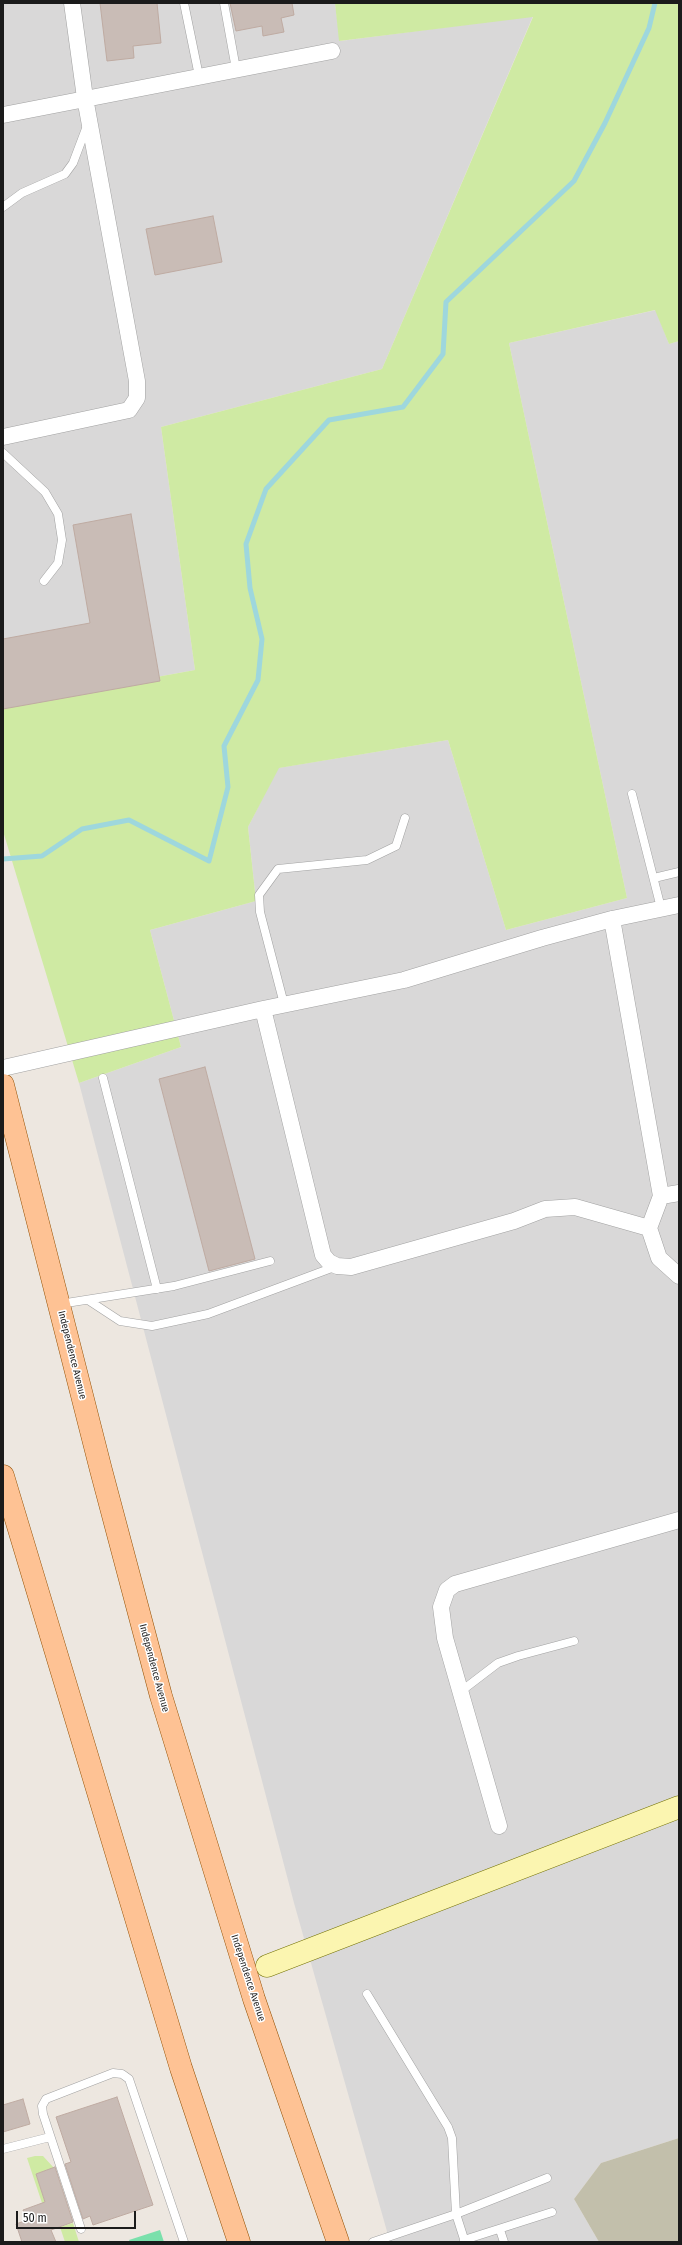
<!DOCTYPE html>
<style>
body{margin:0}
#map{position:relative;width:682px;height:2245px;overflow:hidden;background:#ede7e0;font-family:"Fira Sans Condensed",sans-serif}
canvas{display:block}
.frame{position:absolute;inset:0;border:4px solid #1b1b1b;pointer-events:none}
.scale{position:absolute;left:16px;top:2211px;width:120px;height:18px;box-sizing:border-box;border:2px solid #1b1b1b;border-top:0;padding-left:5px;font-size:12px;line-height:14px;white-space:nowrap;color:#1b1b1b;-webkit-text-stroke:3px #fff;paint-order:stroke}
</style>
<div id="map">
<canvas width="682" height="2245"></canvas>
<div class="frame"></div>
<div class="scale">50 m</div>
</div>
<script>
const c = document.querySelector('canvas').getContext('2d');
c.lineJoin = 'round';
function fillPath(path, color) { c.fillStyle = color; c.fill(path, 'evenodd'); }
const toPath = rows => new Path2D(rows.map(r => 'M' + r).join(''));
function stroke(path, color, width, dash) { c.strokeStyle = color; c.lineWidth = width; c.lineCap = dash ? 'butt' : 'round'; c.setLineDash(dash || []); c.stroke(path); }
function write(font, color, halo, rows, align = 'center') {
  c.font = font + ' "Fira Sans Condensed",sans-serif'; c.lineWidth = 3; c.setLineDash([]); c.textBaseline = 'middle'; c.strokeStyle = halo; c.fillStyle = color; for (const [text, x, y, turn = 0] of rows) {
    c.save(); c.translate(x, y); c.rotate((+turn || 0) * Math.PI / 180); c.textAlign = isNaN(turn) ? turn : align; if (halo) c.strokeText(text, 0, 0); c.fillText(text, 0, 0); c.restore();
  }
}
const residential = toPath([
 [3,3,335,3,340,41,533,16,382,369,161,427,195,670,3,705],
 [656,310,669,344,679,341,679,2138,601,2163,574,2199,599,2242,390,2242,294,1903,79,1083,181,1047,150,930,256,901,248,827,278,768,448,740,506,930,627,898,509,343]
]);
const construction = toPath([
 [679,2138,679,2242,599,2242,574,2199,601,2163]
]);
const grass = toPath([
 [335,3,679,3,679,341,669,344,655,310,509,343,627,898,506,930,448,740,279,768,248,827,256,901,150,930,181,1047,79,1083,3,831,3,705,195,670,161,427,382,369,533,17,339,41],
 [35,2156,43,2156,54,2168,36,2174,45,2202,42,2203,27,2158],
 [73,2223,79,2242,65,2242,60,2227]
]);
const pitch = toPath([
 [160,2230,164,2242,130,2242,129,2240]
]);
const stream = toPath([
 [3,859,42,856,82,829,129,820,209,861,228,787,224,746,258,680,262,639,250,588,246,544,266,489,329,420,403,407,443,354,446,302,574,181,605,123,649,28,655,3]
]);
const building = toPath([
 [100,3,157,3,161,43,133,46,134,58,107,61,100,3],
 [230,3,292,3,294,15,281,18,284,32,263,36,262,26,236,31,230,3],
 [213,216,222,262,155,275,146,229,213,216],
 [131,514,160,681,3,709,3,639,90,623,73,525,131,514],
 [205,1067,255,1259,209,1271,159,1079,205,1067],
 [117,2097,153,2205,93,2225,90,2216,83,2219,65,2164,71,2162,56,2117,117,2097],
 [23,2099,30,2124,3,2132,3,2105,23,2099],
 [55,2167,73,2222,51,2230,56,2242,22,2242,16,2224,27,2220,23,2210,45,2202,36,2174,55,2167]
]);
const lane = toPath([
 [184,3,199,76],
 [224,3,236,69],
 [3,207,22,193,65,174,73,163,87,126],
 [3,453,45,492,58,514,62,540,58,563,44,581],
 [632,794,661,908],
 [654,878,679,872],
 [284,1004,260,912,259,895,278,869,367,860,396,846,405,818],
 [103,1078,157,1289],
 [88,1300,120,1321,152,1326,208,1314,337,1266],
 [60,1304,174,1286,270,1261],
 [460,1692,498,1663,518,1656,574,1641],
 [367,1994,448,2127,452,2138,456,2214,465,2242],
 [3,2149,50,2137],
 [81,2229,43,2114,42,2106,46,2099,113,2073,122,2074,129,2079,184,2242],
 [500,2230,504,2242],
 [464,2240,552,2212],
 [373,2242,456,2214,547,2178]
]);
const street = toPath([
 [3,115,332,51],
 [3,437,129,410,137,398,137,381,85,98,72,3],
 [612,919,661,1196,649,1228,659,1258,679,1276],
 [263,1009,404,980,542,938,612,919,679,905],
 [3,1068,263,1009,323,1255,329,1262,337,1266,351,1267,514,1221,545,1209,575,1207,649,1228],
 [661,1196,679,1193],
 [499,1826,445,1638,441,1607,447,1590,455,1584,679,1520]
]);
const secondary = toPath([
 [267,1966,679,1807]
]);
const primary = toPath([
 [3,1085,101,1470,161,1696,254,1999,338,2242],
 [3,1476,181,2068,239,2242]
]);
const streetNames = [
 ["Independence Avenue",72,1355,76],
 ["Independence Avenue",154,1668,75],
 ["Independence Avenue",248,1978,72]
];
fillPath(residential, '#d9d8d8');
fillPath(construction, '#c2bfab');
fillPath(grass, '#cfeaa3');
fillPath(pitch, '#7ae0ab');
stroke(stream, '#9ed7dd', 5);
fillPath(building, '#c9bcb6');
stroke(building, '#bfaba2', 1);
stroke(lane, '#a2a2a2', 9);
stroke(street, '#a2a2a2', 17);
stroke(secondary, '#727002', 23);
stroke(primary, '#924f00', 23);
stroke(lane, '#fff', 8);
stroke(street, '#fff', 16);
stroke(secondary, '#fbf5b0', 22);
stroke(primary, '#fec294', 22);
write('10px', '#1b1b1b', '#fff', streetNames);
</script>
